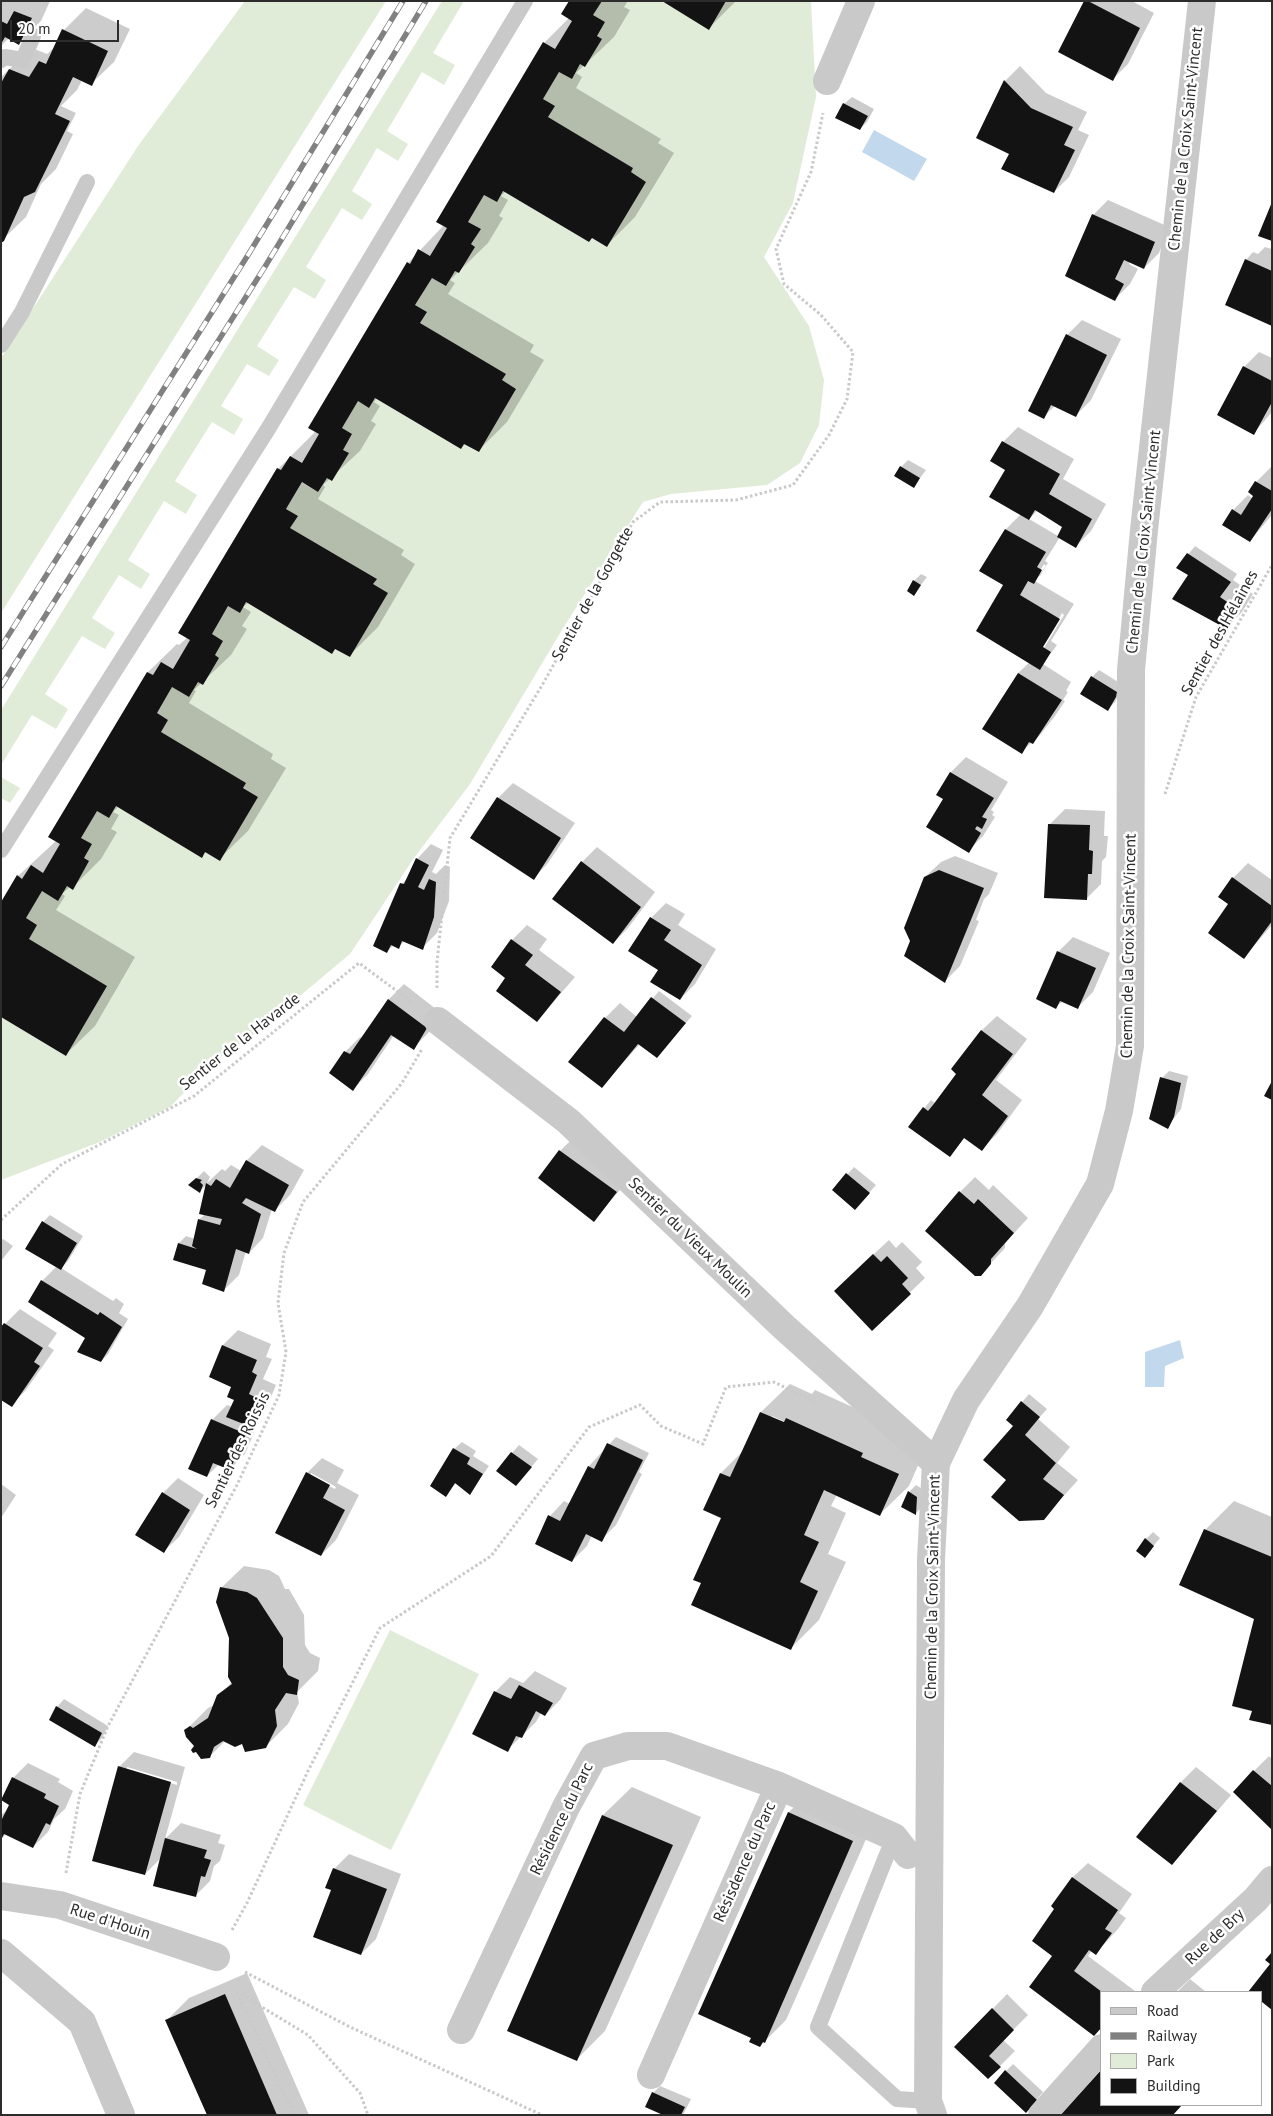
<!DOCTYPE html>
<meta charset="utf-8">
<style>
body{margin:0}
#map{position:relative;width:1273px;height:2116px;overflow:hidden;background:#fff;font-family:"PT Sans",sans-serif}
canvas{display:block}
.frame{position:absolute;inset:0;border:2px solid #2c2c2c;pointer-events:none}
.legend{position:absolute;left:1100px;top:1991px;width:162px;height:115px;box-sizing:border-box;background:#fff;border:1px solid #ababab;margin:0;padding:6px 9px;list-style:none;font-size:15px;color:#2c2c2c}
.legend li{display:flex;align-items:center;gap:10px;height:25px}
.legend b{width:25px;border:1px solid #ababab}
.scale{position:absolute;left:10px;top:20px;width:109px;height:22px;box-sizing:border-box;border:2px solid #2c2c2c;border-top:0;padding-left:6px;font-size:15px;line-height:18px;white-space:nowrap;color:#2c2c2c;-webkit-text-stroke:4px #fff;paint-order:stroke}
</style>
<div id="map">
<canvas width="1273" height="2116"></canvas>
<div class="frame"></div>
<ul class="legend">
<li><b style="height:6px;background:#c9c9c9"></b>Road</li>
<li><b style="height:6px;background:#818181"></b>Railway</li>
<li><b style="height:14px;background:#e1ecd8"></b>Park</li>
<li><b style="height:14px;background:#131313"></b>Building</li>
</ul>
<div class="scale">20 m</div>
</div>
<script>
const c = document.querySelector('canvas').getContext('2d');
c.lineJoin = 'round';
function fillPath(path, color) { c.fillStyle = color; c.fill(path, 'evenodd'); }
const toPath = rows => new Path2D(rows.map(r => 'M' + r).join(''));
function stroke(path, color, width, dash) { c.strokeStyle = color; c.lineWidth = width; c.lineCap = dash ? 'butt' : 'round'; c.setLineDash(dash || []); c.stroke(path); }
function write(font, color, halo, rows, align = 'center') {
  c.font = font + ' "PT Sans",sans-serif'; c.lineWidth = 5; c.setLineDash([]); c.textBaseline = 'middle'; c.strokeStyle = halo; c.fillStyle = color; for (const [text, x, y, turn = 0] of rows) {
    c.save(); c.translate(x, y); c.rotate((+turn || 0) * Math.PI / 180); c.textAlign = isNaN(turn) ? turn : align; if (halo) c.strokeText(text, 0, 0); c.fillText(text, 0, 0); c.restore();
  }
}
const green = toPath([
 [245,1,386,1,1,613,1,358,138,146],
 [442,1,464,1,433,53,455,65,444,85,422,72,387,131,408,144,398,161,377,148,352,191,372,204,362,220,342,208,306,267,326,280,315,299,294,287,257,346,279,360,269,376,247,364,221,406,243,419,234,435,212,422,175,481,197,495,186,514,164,501,128,560,150,574,141,589,119,575,92,618,115,633,105,649,82,636,45,694,68,709,56,729,32,715,1,765,1,710],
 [602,1,662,1,709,29,726,1,811,1,816,97,793,203,764,257,809,326,824,380,819,425,800,463,767,485,671,494,643,502,562,630,470,784,414,858,350,954,252,1036,215,1061,170,1107,100,1142,1,1180,1,1017,66,1056,107,986,29,939,37,925,26,918,42,891,58,900,67,886,73,889,89,861,84,858,92,844,81,838,97,811,109,818,116,806,202,857,205,852,220,861,258,797,161,732,168,720,157,713,172,687,189,697,198,682,203,685,219,658,215,655,223,641,212,634,228,606,240,613,246,602,332,654,335,649,350,657,388,593,373,584,376,578,290,528,298,516,286,509,302,483,318,492,327,478,348,453,343,450,352,435,342,428,358,401,369,408,375,398,461,449,464,444,478,452,516,389,502,380,506,374,420,323,427,312,415,305,432,278,446,286,455,271,460,273,475,247,471,244,481,229,468,222,484,195,497,202,503,191,589,242,592,238,607,247,646,182,631,172,633,168,548,117,555,106,543,99,559,72,572,79,580,64,585,67,602,39,597,36,605,22,593,15],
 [1,777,20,788,10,803,1,798],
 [390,1630,479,1674,391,1850,303,1805]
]);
const water = toPath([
 [874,130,927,159,914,181,862,152],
 [1180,1340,1184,1358,1165,1366,1164,1387,1145,1387,1145,1352]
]);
const shadow = toPath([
 [2,1,50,1,41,21,19,43,9,38,1,46],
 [570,1,628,1,624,7,630,10,614,37,576,73,582,77,576,88,661,139,658,143,674,153,635,217,607,245,506,191,501,196,508,200,499,216,503,218,488,243,450,280,455,283,448,294,534,345,530,352,544,360,507,422,478,451,466,443,461,448,377,398,374,402,380,406,371,421,376,424,360,451,323,485,325,487,318,499,404,550,401,555,415,564,378,627,349,656,336,648,332,652,249,602,243,607,251,612,242,626,247,629,231,655,194,690,196,691,189,703,273,754,271,759,286,768,248,831,219,859,206,852,202,856,119,806,113,812,119,815,111,829,117,832,101,859,72,888,70,887,62,894,65,896,56,910,135,957,95,1026,66,1054,1,1016,18,876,56,841,50,837,148,672,177,644,179,645,188,637,278,469,316,431,408,263,444,225,438,221,544,43,569,18],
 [664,1,736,1,709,28],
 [1085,1,1132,1,1154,13,1128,64,1113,79],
 [86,8,130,29,114,62,91,84,82,80,77,90,61,106,76,113,67,131,73,134,56,169,41,184,26,217,1,241,1,77,32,48,47,54,56,46,64,30],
 [1020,66,1046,93,1087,112,1078,130,1089,135,1069,177,1054,192,1010,153,978,137,1005,81],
 [852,97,874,109,867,122,860,129,844,104],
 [1108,200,1169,227,1159,253,1144,268,1130,262,1129,264,1138,269,1130,284,1115,299,1093,215],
 [1265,247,1272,249,1272,324,1246,260,1253,252,1258,254],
 [1082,320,1121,339,1091,400,1076,415,1056,405,1043,417,1067,335],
 [1259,352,1272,358,1272,412,1253,434,1244,367],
 [1018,427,1074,459,1063,479,1106,504,1091,531,1076,546,1060,537,1045,561,1048,563,1035,581,1074,604,1051,641,1057,645,1043,664,1071,682,1066,691,1068,692,1063,700,1065,701,1055,716,1040,735,1021,752,1018,673,1030,662,1005,585,981,570,1006,529,1021,514,1007,469,1003,442],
 [1038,510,1064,526,1058,536,1029,519],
 [1044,564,1046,566,1040,576,1037,576],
 [1062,613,1064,615,1044,648,1041,648],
 [908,460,926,470,914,486,901,467],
 [1271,467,1272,515,1250,541,1233,510,1248,495,1253,499,1256,482],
 [1195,546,1237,574,1233,580,1253,594,1242,612,1227,627,1190,575,1178,567],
 [921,574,927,577,914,594,914,581],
 [1099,670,1123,685,1115,702,1107,710,1092,677],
 [966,757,1008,782,991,810,994,812,992,815,995,817,983,836,968,851,945,799,938,795,951,772],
 [513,783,575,823,548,863,534,878,472,838,498,798],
 [1065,809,1105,811,1104,836,1108,836,1106,857,1102,861,1101,884,1086,899,1050,824],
 [431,844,443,850,432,872,436,874,445,865,450,867,449,901,437,933,422,948,405,941,398,947,394,945,387,951,402,884,408,877,417,859],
 [597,847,655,892,628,928,613,943,582,862],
 [955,856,998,873,989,894,984,899,976,920,979,921,960,966,945,981,911,941,925,877,941,862],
 [1248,863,1272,880,1272,925,1244,957,1230,904,1233,878],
 [666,903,685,914,678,925,716,949,695,984,680,999,660,970,651,918],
 [527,925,547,939,539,950,575,977,537,1021,507,978,512,940],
 [1073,937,1110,953,1093,992,1078,1007,1063,1001,1056,1007,1058,952],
 [404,984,441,1013,428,1033,413,1048,394,1035,368,1074,353,1089,331,1073,345,1052,360,1037,363,1038,389,999],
 [659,991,692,1016,657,1056,640,1044,601,1087,605,1018,620,1003,637,1017],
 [997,1016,1027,1039,996,1080,1022,1100,997,1134,982,1149,965,1137,950,1156,909,1127,931,1100,935,1103,957,1074,952,1069,982,1030],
 [1169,1071,1188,1076,1181,1109,1167,1127,1162,1078],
 [575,1136,631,1177,594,1220,560,1151],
 [262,1145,304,1170,290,1195,275,1210,272,1209,263,1238,249,1253,246,1251,239,1275,224,1290,208,1269,175,1259,179,1243,186,1236,195,1239,200,1219,205,1214,207,1184,200,1191,190,1185,204,1171,210,1177,207,1183,222,1169,225,1171,231,1165,241,1171,247,1160],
 [854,1167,876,1185,862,1201,834,1190],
 [975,1177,989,1190,993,1185,1028,1218,1005,1243,1005,1248,980,1275,960,1192],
 [50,1215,83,1236,68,1261,61,1268,113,1301,116,1298,124,1304,119,1313,128,1319,108,1354,101,1361,87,1337,42,1281,57,1266,43,1222],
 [3,1239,13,1246,1,1261,1,1240],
 [889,1240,896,1248,902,1242,922,1262,916,1268,925,1278,872,1329,850,1276],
 [20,1309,57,1333,48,1346,54,1350,26,1390,11,1405,5,1324],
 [238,1330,271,1344,266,1357,272,1359,263,1379,276,1385,265,1411,258,1418,260,1419,245,1454,230,1469,219,1464,207,1476,212,1420,227,1405,232,1407,235,1399,233,1386,210,1376,223,1345],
 [790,1384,812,1394,815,1390,890,1424,927,1445,909,1486,880,1514,837,1494,831,1506,846,1513,828,1554,846,1562,819,1620,791,1648,703,1582,723,1517,705,1509,721,1473,744,1450,761,1412],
 [772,1416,790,1424,772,1419],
 [1029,1394,1047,1409,1038,1419,1070,1447,1057,1463,1078,1480,1044,1518,1008,1479,1015,1425,1007,1420],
 [616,1437,649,1453,639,1472,642,1474,616,1525,601,1540,592,1535,587,1546,572,1561,550,1516,564,1501,570,1504,589,1466],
 [462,1442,476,1451,473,1456,489,1466,470,1493,457,1482,446,1495,454,1449],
 [519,1445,538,1459,516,1485,512,1453],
 [322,1458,344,1470,337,1483,359,1495,336,1540,321,1555,277,1532,307,1473],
 [311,1473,336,1487,335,1489,311,1476],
 [178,1478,204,1495,179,1537,164,1551,163,1493],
 [1,1484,16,1495,1,1518],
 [916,1485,924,1490,923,1506,916,1513,909,1492],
 [1234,1501,1272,1517,1272,1724,1253,1711,1255,1618,1205,1530],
 [1153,1532,1160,1538,1145,1556,1146,1539],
 [244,1566,269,1570,279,1576,285,1589,289,1589,304,1615,305,1645,310,1653,320,1658,318,1671,297,1692,299,1703,288,1724,265,1747,225,1741,210,1756,196,1746,186,1730,208,1708,214,1705,218,1696,232,1682,231,1638,221,1588],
 [535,1671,567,1688,560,1700,545,1715,541,1713,536,1722,507,1750,495,1692,510,1677,523,1683],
 [64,1699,108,1726,102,1738,95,1745,57,1707],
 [134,1752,185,1767,165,1839,181,1823,221,1835,218,1843,225,1845,220,1861,214,1866,210,1881,195,1896,162,1857,145,1874,119,1767],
 [127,1767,177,1782,177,1785,127,1770],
 [1269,1756,1272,1759,1272,1828,1254,1771],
 [28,1763,60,1779,58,1782,73,1791,65,1809,54,1819,48,1832,33,1847,6,1834,1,1839,1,1815,9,1809,13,1778],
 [1196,1767,1231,1795,1172,1864,1138,1836,1181,1782],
 [632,1787,701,1817,605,2031,576,2060,509,2030,603,1815],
 [811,1790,875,1819,786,2020,760,2046,753,2037,700,2014,789,1812],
 [349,1854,401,1874,376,1939,361,1954,332,1890,334,1869],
 [1088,1863,1132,1894,1119,1913,1126,1918,1118,1929,1096,1953,1092,1950,1088,1956,1135,1991,1102,1992,1102,2026,1054,1955,1056,1909,1052,1906,1073,1877],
 [247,1973,309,2115,209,2115,167,2020,189,1998],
 [1190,1979,1206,1992,1177,1992],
 [1007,1994,1028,2015,1003,2040,1015,2051,988,2078,956,2047],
 [1013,2064,1043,2092,1033,2104,1006,2071],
 [660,2086,691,2099,683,2115,666,2115,653,2093],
 [1102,2105,1182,2105,1172,2115,1063,2115]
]);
const building = toPath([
 [569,1,602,1,593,15,605,22,597,36,602,39,585,67,580,64,572,79,559,72,543,99,555,106,548,117,633,168,631,172,646,182,607,247,592,238,589,242,503,191,497,202,484,195,468,222,481,229,471,244,475,247,459,273,455,271,446,286,432,278,415,305,427,312,420,323,506,374,502,380,516,389,479,452,464,444,461,449,375,398,369,408,358,401,342,428,352,434,343,450,349,453,332,481,327,478,318,492,302,482,286,509,298,516,290,528,377,579,373,584,388,593,350,657,335,649,332,654,246,602,240,613,228,606,212,634,223,641,215,655,219,658,203,685,198,682,189,697,172,687,157,713,168,720,161,732,246,783,243,788,258,797,220,861,205,852,202,858,116,806,109,818,97,811,81,838,92,844,84,858,89,861,73,890,67,886,58,901,42,891,26,918,37,925,29,939,107,986,66,1056,1,1017,1,902,17,875,22,879,31,865,43,873,60,844,48,837,147,672,153,675,161,662,173,669,190,640,178,633,277,468,281,470,290,456,302,463,319,434,308,428,407,262,410,264,418,249,430,256,447,228,436,222,543,42,555,49,572,21,561,14],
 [662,1,726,1,709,30],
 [1084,1,1088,1,1140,28,1113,81,1058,52],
 [14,11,32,18,19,45,5,37,1,44,1,21,7,24],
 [62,29,108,51,92,86,73,77,55,114,70,121,35,192,24,197,4,241,1,243,1,83,9,69,29,77,39,61,46,64],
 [1004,80,1031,108,1073,127,1064,145,1075,150,1054,193,1001,169,1009,154,976,138],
 [843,103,868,116,860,130,835,118],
 [1272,202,1272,241,1258,236],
 [1092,214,1155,242,1144,269,1124,260,1115,279,1124,284,1115,301,1065,276],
 [1245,259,1272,271,1272,326,1225,305],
 [1066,334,1107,355,1076,417,1051,405,1044,419,1028,411],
 [1243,366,1272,381,1272,402,1254,435,1217,415],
 [1002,441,1060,474,1049,494,1092,519,1076,548,1057,537,1062,527,1035,510,1029,520,989,497,1005,470,990,461],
 [900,466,920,478,914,488,894,476],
 [1255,481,1272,491,1272,509,1250,542,1222,525,1232,509,1241,515,1253,496,1248,492],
 [1005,529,1046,552,1037,567,1042,570,1034,584,1028,581,1020,595,1060,619,1043,647,1051,652,1040,670,976,631,1003,585,979,571],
 [1187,553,1231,582,1220,597,1239,610,1227,629,1172,599,1188,575,1176,568],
 [913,580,921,585,914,596,907,591],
 [1018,673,1062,700,1033,744,1029,742,1022,754,982,729],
 [1091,676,1117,692,1116,697,1108,711,1080,694],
 [950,772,994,798,982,817,987,819,982,829,977,826,975,829,981,833,969,853,926,827,943,799,936,795],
 [497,797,561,838,534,880,470,838],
 [1048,824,1090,825,1089,850,1093,851,1092,874,1088,874,1087,900,1044,898],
 [416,858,429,865,418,887,424,890,429,879,436,882,434,917,423,950,402,941,399,949,391,945,387,953,373,946,400,883,404,884],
 [581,861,641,907,613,944,552,899],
 [939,870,984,888,945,983,904,956,910,941,904,928,924,877],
 [1232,877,1272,906,1272,921,1244,959,1208,933,1228,904,1218,897],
 [650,917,671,930,664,940,702,965,680,1000,650,982,658,970,628,951],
 [511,939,533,955,525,965,561,992,537,1022,496,991,505,978,491,967],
 [1057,951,1096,968,1078,1009,1060,1001,1056,1009,1036,999],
 [651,997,686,1023,657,1058,638,1044,602,1088,568,1062,604,1017,624,1032],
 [388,999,427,1028,414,1050,391,1035,353,1091,329,1073,344,1051,350,1054],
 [981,1030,1013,1054,982,1095,1008,1116,982,1151,964,1138,950,1157,908,1127,923,1107,928,1111,933,1105,956,1074,951,1069],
 [1160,1077,1181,1083,1174,1117,1168,1129,1149,1119],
 [1272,1081,1272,1100,1264,1096],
 [559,1150,617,1192,594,1222,538,1178],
 [246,1160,289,1185,275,1212,246,1198,242,1203,261,1214,249,1254,236,1249,224,1292,202,1284,206,1270,173,1260,178,1243,197,1249,192,1246,198,1219,220,1225,222,1219,199,1214,206,1183,211,1186,216,1179,230,1188],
 [846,1173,870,1193,855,1210,832,1190],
 [196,1178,202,1180,200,1182,203,1185,200,1193,188,1185],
 [959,1191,974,1204,978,1199,1014,1233,991,1259,991,1264,981,1276,975,1276,925,1231],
 [42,1221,77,1243,61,1270,25,1249],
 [873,1254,881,1262,887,1256,908,1278,902,1284,911,1294,872,1331,834,1291],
 [41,1280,98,1315,100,1312,122,1327,101,1362,77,1352,85,1338,28,1302],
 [4,1323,43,1348,34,1362,40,1366,12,1407,1,1400,1,1327],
 [222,1345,257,1360,252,1372,257,1375,249,1394,261,1400,251,1427,226,1417,234,1400,227,1397,231,1387,209,1377],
 [1021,1401,1040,1417,1025,1435,1056,1463,1043,1479,1064,1495,1044,1520,1019,1521,991,1497,1006,1480,983,1460,1013,1426,1006,1420],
 [760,1412,784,1422,786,1418,863,1453,861,1457,899,1474,880,1516,824,1490,804,1535,819,1542,800,1582,818,1591,791,1650,691,1605,701,1583,693,1580,721,1518,703,1510,720,1473,730,1477],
 [211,1419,246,1434,230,1470,213,1463,207,1477,188,1469],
 [607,1443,643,1460,602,1542,586,1534,572,1562,535,1544,548,1515,560,1521,588,1466,594,1469],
 [453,1448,470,1458,467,1464,483,1474,470,1495,455,1483,446,1497,430,1486],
 [511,1452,532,1467,516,1486,496,1471],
 [306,1472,330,1485,323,1498,345,1510,321,1556,275,1533],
 [908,1491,917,1497,916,1515,901,1507],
 [162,1492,190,1510,164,1553,135,1535],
 [1204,1529,1272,1557,1272,1725,1249,1720,1252,1711,1232,1706,1254,1619,1179,1585],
 [1145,1538,1154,1546,1145,1558,1136,1551],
 [220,1587,247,1592,257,1598,283,1638,283,1667,288,1675,299,1680,297,1695,286,1693,275,1710,277,1726,266,1748,245,1752,242,1744,235,1747,223,1741,214,1747,210,1758,201,1759,196,1752,193,1753,191,1750,194,1746,186,1737,184,1730,190,1726,193,1728,208,1718,217,1695,232,1684,228,1677,229,1638,216,1602],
 [519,1685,553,1703,545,1716,536,1711,522,1738,516,1736,508,1752,472,1734,494,1691,511,1699],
 [56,1706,102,1733,95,1747,49,1720],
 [118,1766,171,1782,145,1875,92,1861],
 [1253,1770,1272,1786,1272,1830,1233,1792],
 [12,1777,46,1794,44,1798,59,1806,50,1825,46,1823,33,1848,4,1834,1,1840,1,1821,9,1805,1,1800],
 [1180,1782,1217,1811,1172,1865,1136,1837],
 [788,1812,853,1841,765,2043,763,2042,760,2047,749,2042,751,2038,698,2014],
 [602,1815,673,1845,577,2061,507,2031],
 [165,1838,207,1850,204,1858,211,1860,205,1877,201,1876,196,1897,153,1886],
 [333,1868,387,1889,361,1955,313,1937,331,1890,325,1888],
 [1072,1877,1118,1910,1105,1929,1112,1933,1103,1945,1096,1955,1089,1950,1074,1971,1102,1992,1102,2027,1094,2036,1029,1987,1052,1956,1032,1941,1054,1909,1051,1906],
 [1272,1952,1272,2010,1262,2002,1262,1992,1248,1992,1270,1964,1265,1960],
 [225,1994,277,2115,207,2115,165,2020],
 [992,2008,1014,2030,989,2056,1001,2067,988,2079,954,2047],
 [1102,2069,1102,2105,1182,2105,1173,2115,1060,2115],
 [1005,2070,1037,2100,1026,2113,994,2083],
 [652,2092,685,2107,681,2115,663,2115,645,2107]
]);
const path = toPath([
 [1165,794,1196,697,1272,565],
 [437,988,437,962,450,838,544,682,633,522,660,502,736,500,793,485,829,435,847,399,853,352,821,315,784,284,776,249,811,172,823,113],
 [1,1220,62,1164,194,1096,359,963,413,1003],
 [66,1873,80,1794,108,1726,237,1485,279,1395,286,1352,278,1303,284,1253,303,1202,402,1083,422,1049],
 [232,1930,247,1903,308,1771,380,1628,491,1556,589,1427,640,1405,661,1426,703,1444,726,1387,774,1382,819,1404],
 [245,1972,350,2027,542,2115],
 [237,1992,308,2035,360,2093,368,2115],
 [237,1993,294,2115]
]);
const service = toPath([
 [1,60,5,57,23,60,33,36],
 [1,345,22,312,87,182],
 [1,850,268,429,525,1],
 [894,1837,818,2027,897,2099,928,2101]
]);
const minor = toPath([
 [827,81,861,1],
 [438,1021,568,1121,785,1328,936,1463],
 [1,1896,60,1905,216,1957],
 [1,1953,82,2022,121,2115],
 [1155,1992,1256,1899,1272,1880],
 [461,2030,566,1807,594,1756,628,1746,667,1746,779,1786],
 [651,2075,779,1786,894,1837,908,1855],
 [933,2115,928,2101,931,1559,936,1463,966,1400,1030,1306,1100,1184,1119,1111,1130,1046,1131,670,1144,530,1202,1],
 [1042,2115,1102,2048]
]);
const rail = toPath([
 [1,647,248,255,403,1],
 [1,686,266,265,426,1]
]);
const streetNames = [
 ["Chemin de la Croix Saint-Vincent",1186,139,-84],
 ["Chemin de la Croix Saint-Vincent",1144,542,-84],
 ["Sentier de la Gorgette",593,594,-61],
 ["Sentier des Hélaines",1220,633,-61],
 ["Chemin de la Croix Saint-Vincent",1129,946,-89],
 ["Sentier de la Havarde",240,1042,-38],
 ["Sentier du Vieux Moulin",690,1238,44],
 ["Sentier des Roissis",238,1450,-64],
 ["Chemin de la Croix Saint-Vincent",933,1587,-89],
 ["Résidence du Parc",562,1819,-64],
 ["Résisdence du Parc",745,1862,-66],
 ["Rue d'Houin",110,1922,18],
 ["Rue de Bry",1215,1937,-43]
];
fillPath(green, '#e1ecd8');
fillPath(water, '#c2d8ed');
fillPath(shadow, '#0003');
fillPath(building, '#131313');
stroke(path, '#c9c9c9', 3, [2.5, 2.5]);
stroke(service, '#c9c9c9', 16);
stroke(minor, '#c9c9c9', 28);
stroke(rail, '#818181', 5.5);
stroke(rail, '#fff', 4, [11]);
write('16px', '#2c2c2c', '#fff', streetNames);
</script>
